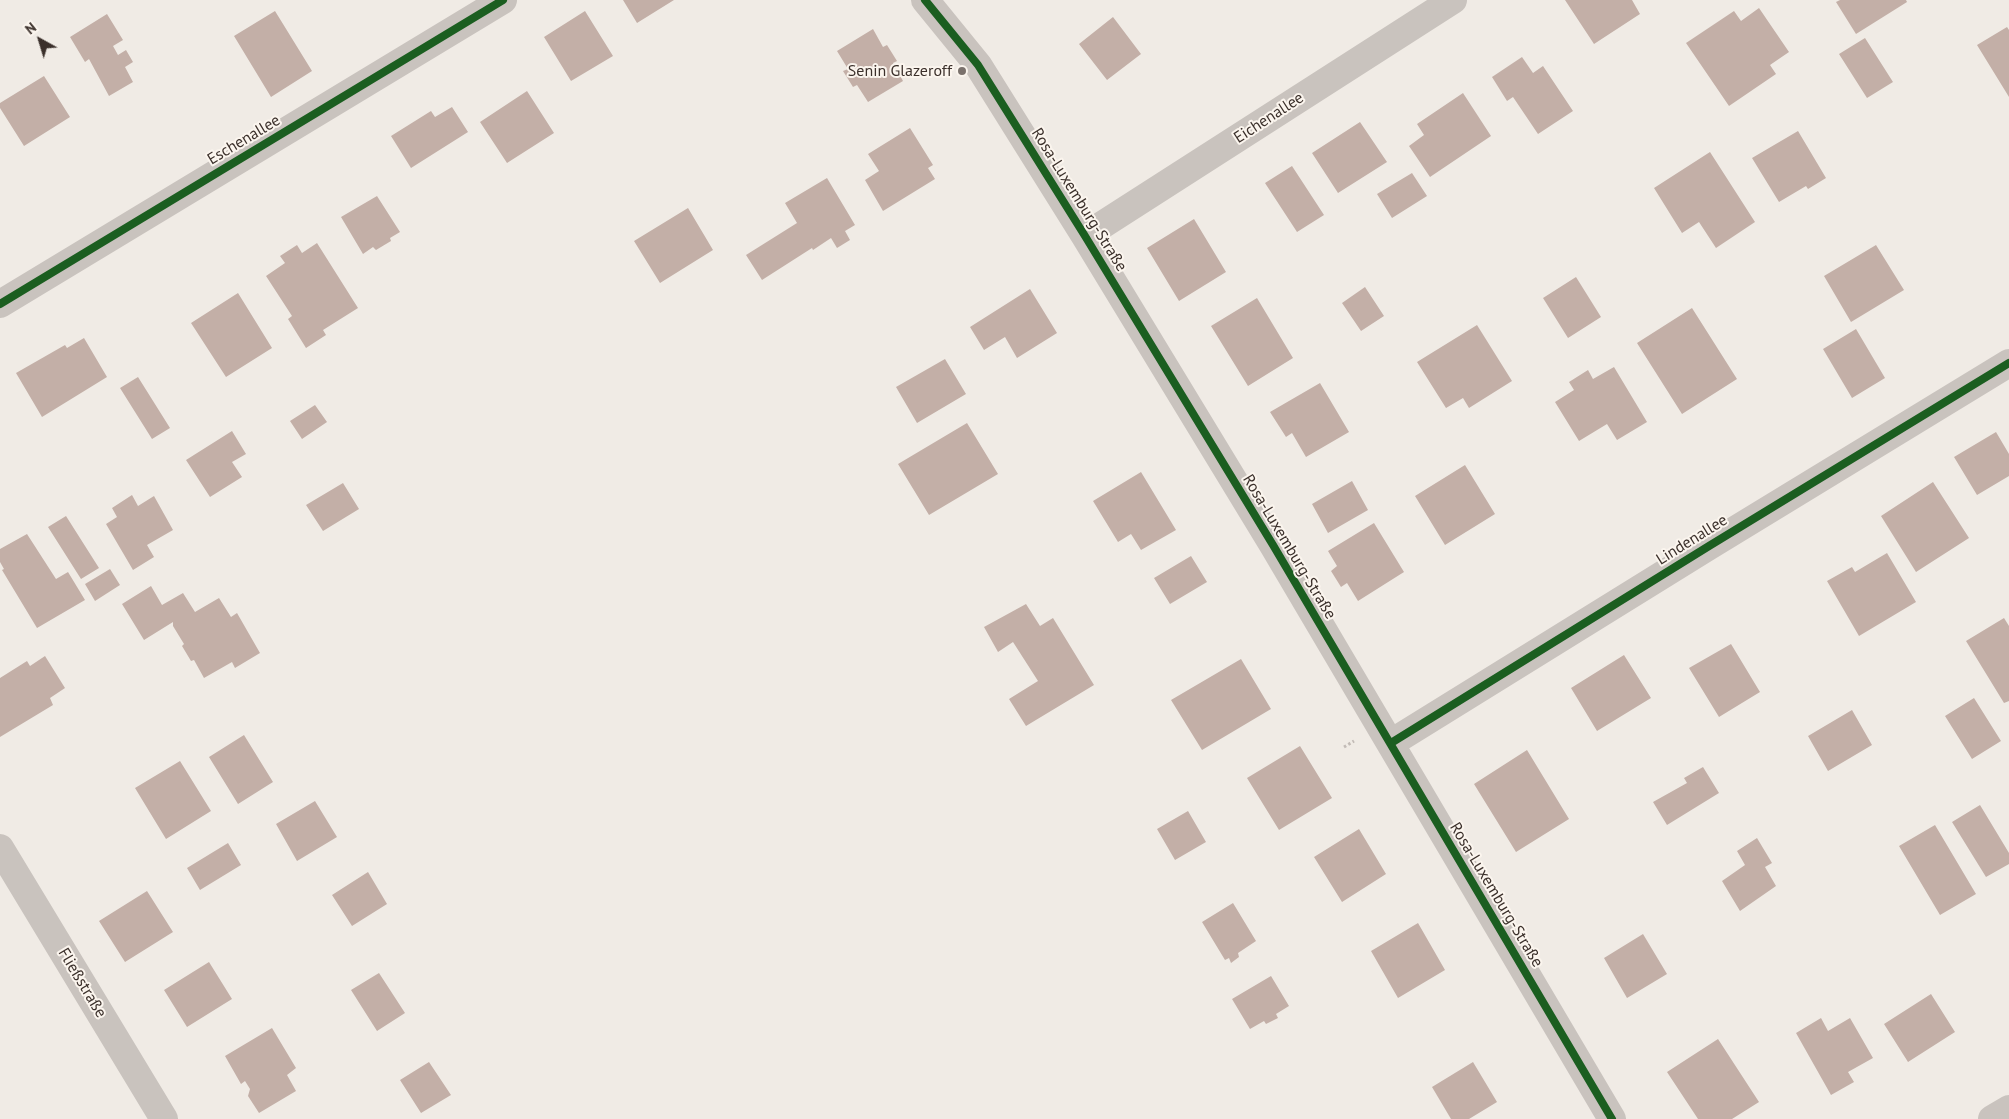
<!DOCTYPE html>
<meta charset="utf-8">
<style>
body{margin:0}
#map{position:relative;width:2009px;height:1119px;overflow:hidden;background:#f0ebe5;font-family:"PT Sans",sans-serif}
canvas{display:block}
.north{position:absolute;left:15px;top:15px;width:50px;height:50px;-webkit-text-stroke:4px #fbf5ee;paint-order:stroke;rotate:321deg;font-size:14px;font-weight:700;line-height:20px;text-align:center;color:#3b302b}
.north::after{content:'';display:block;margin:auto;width:18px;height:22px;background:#3b302b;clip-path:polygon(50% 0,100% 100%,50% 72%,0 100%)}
</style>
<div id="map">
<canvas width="2009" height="1119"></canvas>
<div class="north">N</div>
</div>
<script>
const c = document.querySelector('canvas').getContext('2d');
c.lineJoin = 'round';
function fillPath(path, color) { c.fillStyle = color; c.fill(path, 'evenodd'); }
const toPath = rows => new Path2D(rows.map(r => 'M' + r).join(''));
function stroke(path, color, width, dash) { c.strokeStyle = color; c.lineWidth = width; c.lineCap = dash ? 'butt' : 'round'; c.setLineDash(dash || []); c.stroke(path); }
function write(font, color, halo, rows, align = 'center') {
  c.font = font + ' "PT Sans",sans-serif'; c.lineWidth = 4; c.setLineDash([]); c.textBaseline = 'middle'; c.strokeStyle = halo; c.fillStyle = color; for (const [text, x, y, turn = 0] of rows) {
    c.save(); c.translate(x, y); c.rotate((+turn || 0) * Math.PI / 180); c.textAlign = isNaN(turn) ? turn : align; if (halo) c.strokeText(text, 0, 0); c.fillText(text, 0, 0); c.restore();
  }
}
const building = toPath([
 [623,0,674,0,637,23],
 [1565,0,1632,0,1640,14,1594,44],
 [1840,0,1906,0,1907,2,1856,34,1836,2],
 [1759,8,1789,52,1770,65,1776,74,1729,106,1686,43,1734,11,1741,21],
 [275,11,312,71,271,97,234,36],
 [585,11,613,56,571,81,544,37],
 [107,14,123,40,113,46,118,55,126,50,133,62,125,67,133,82,109,96,89,59,85,62,70,37],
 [1113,17,1141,54,1107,80,1079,44],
 [2007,27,2009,30,2009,97,1977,45],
 [873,29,883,47,887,45,897,61,893,63,903,81,868,102,857,85,853,87,843,71,848,69,837,51],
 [1865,38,1893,82,1867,98,1839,54],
 [1522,57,1533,73,1543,66,1573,111,1538,134,1513,97,1507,101,1492,77],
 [44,76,70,117,24,146,0,108,0,103],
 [527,91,554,133,507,163,480,122],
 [1463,93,1491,136,1430,177,1409,146,1424,135,1417,124],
 [452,107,468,132,411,168,391,136,431,111,435,117],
 [1360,122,1387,162,1338,193,1312,153],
 [910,128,933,165,928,168,935,179,883,211,865,180,879,171,868,154],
 [1798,131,1826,178,1808,189,1806,186,1779,202,1752,158],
 [1710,152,1755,222,1716,248,1699,222,1682,233,1654,188],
 [1292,166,1324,215,1297,232,1265,183],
 [1412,173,1427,196,1392,218,1377,194],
 [827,178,855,225,845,231,850,240,837,248,831,238,813,250,812,248,762,280,746,255,797,223,785,203],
 [377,196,400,232,390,238,391,241,376,250,373,247,363,254,341,217],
 [688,208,713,250,660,283,634,241],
 [1194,219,1226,272,1179,301,1147,248],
 [317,243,358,308,323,330,326,335,306,348,288,319,292,316,266,276,285,263,280,256,297,245,302,253],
 [1876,245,1904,290,1851,322,1824,276],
 [1576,277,1601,317,1568,338,1543,298],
 [1365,287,1384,316,1361,331,1342,303],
 [1030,289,1057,333,1017,358,1005,337,984,350,970,327],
 [238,293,272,348,226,377,191,323],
 [1257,298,1293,358,1248,386,1211,326],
 [1692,308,1737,379,1682,414,1637,343],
 [1477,325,1512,381,1469,408,1463,398,1446,408,1417,362],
 [1856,329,1885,378,1852,398,1823,349],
 [84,338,107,377,42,417,16,373,65,345,67,348],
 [945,359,966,394,917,423,896,387],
 [1614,367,1647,422,1617,440,1607,424,1579,441,1555,402,1574,390,1569,382,1588,370,1593,379],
 [138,377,170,428,152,439,120,388],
 [1320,383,1349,432,1306,457,1292,433,1286,437,1270,412],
 [315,405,327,422,302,439,290,421],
 [967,423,998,474,929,515,898,464],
 [232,431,246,454,232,462,242,477,210,497,186,460],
 [1996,432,2009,454,2009,476,1977,495,1954,457],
 [1465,465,1495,514,1445,545,1415,496],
 [1141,472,1176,530,1141,550,1131,534,1118,542,1093,501],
 [1352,481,1368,510,1328,533,1312,504],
 [1933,482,1969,538,1916,572,1881,516],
 [343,483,359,509,323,531,306,505],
 [132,495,138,506,154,496,173,530,147,545,154,557,133,570,106,524,117,517,112,508],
 [66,516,99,568,81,579,48,527],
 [1374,523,1404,572,1358,601,1347,583,1341,587,1331,571,1337,566,1328,551],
 [27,534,56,579,68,572,85,600,37,628,2,570,4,569,0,562,0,549],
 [1887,553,1916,602,1859,636,1827,581,1852,567,1855,572],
 [1191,556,1207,582,1170,604,1154,578],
 [110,569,120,585,95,601,85,584],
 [151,586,162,605,183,593,195,612,219,598,231,617,237,613,260,653,235,668,232,662,204,678,194,660,191,661,182,646,184,644,173,626,173,622,144,640,122,604],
 [1026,604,1040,626,1053,618,1094,685,1026,726,1009,699,1038,681,1013,642,998,652,984,627],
 [2004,618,2009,626,2009,701,2004,703,1966,641],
 [1731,644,1760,692,1719,717,1689,668],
 [1624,655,1651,698,1597,731,1571,688],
 [45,656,65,688,50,698,53,705,0,737,0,678,27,661,30,666],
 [1241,659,1271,709,1202,750,1171,700],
 [1974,698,2001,741,1972,759,1945,716],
 [1852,710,1872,745,1828,771,1808,736],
 [244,735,273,782,238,804,209,757],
 [1300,746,1332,798,1279,830,1247,778],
 [1527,750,1569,819,1516,852,1474,784],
 [180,761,211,811,166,839,135,788],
 [1703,767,1719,793,1667,825,1653,802,1687,783,1684,778],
 [315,801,337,837,297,861,276,824],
 [1980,805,2009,853,2009,864,1986,877,1952,822],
 [1188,811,1206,842,1175,860,1157,829],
 [1935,825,1976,894,1940,915,1899,846],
 [1359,829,1386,874,1342,902,1314,857],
 [1757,838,1772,863,1765,867,1776,886,1740,911,1722,881,1745,865,1737,851],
 [228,843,241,865,200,890,187,868],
 [368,872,387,904,352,926,332,895],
 [147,891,173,932,125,962,99,921],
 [1233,903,1256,941,1238,953,1239,957,1231,963,1229,958,1225,960,1202,922],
 [1418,923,1445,970,1398,998,1371,951],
 [1643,934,1667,974,1627,998,1604,958],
 [209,962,232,999,187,1027,164,990],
 [379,973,405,1013,377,1031,351,990],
 [1271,976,1289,1006,1276,1014,1278,1018,1266,1024,1264,1021,1250,1029,1232,999],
 [1931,994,1955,1032,1908,1062,1884,1024],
 [1821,1018,1828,1031,1850,1018,1873,1058,1848,1072,1854,1082,1831,1095,1796,1033],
 [272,1028,296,1068,287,1075,296,1091,259,1113,248,1096,250,1089,245,1081,241,1084,225,1056],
 [1718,1039,1759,1102,1732,1119,1698,1119,1667,1072],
 [429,1062,451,1095,421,1113,400,1080],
 [1473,1062,1497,1102,1469,1119,1451,1119,1432,1087]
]);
const path = toPath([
 [1344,747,1354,741]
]);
const street = toPath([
 [925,0,978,65,1085,236,1273,545,1612,1119],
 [1085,236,1453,0],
 [0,304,503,0],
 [1391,743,1709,546,2009,363],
 [0,848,164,1119],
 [1992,1119,2009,1109]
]);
const cycleway = toPath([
 [925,0,978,65,1085,236,1273,545,1612,1119],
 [0,304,503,0],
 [1391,743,1709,546,2009,363]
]);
const markers = [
 [962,71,5,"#7a716c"]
];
const poiNames = [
 ["Senin Glazeroff",952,71]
];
const streetNames = [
 ["Eichenallee",1269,118,-33],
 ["Eschenallee",244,140,-31],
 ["Rosa-Luxemburg-Straße",1079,200,58],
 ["Lindenallee",1692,540,-32],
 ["Rosa-Luxemburg-Straße",1289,547,59],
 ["Rosa-Luxemburg-Straße",1496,895,59],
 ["Fließstraße",82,983,59]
];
fillPath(building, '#c3afa7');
stroke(path, '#c2bbb6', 3, [2.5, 2.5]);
stroke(street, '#c9c3be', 28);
stroke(cycleway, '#1b5e20', 8);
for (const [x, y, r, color] of markers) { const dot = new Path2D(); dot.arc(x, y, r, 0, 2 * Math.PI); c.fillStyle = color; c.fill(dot); stroke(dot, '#fbf5ee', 2); }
write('16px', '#3b302b', '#fbf5ee', poiNames, 'right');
write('16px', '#3b302b', '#fbf5ee', streetNames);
</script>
